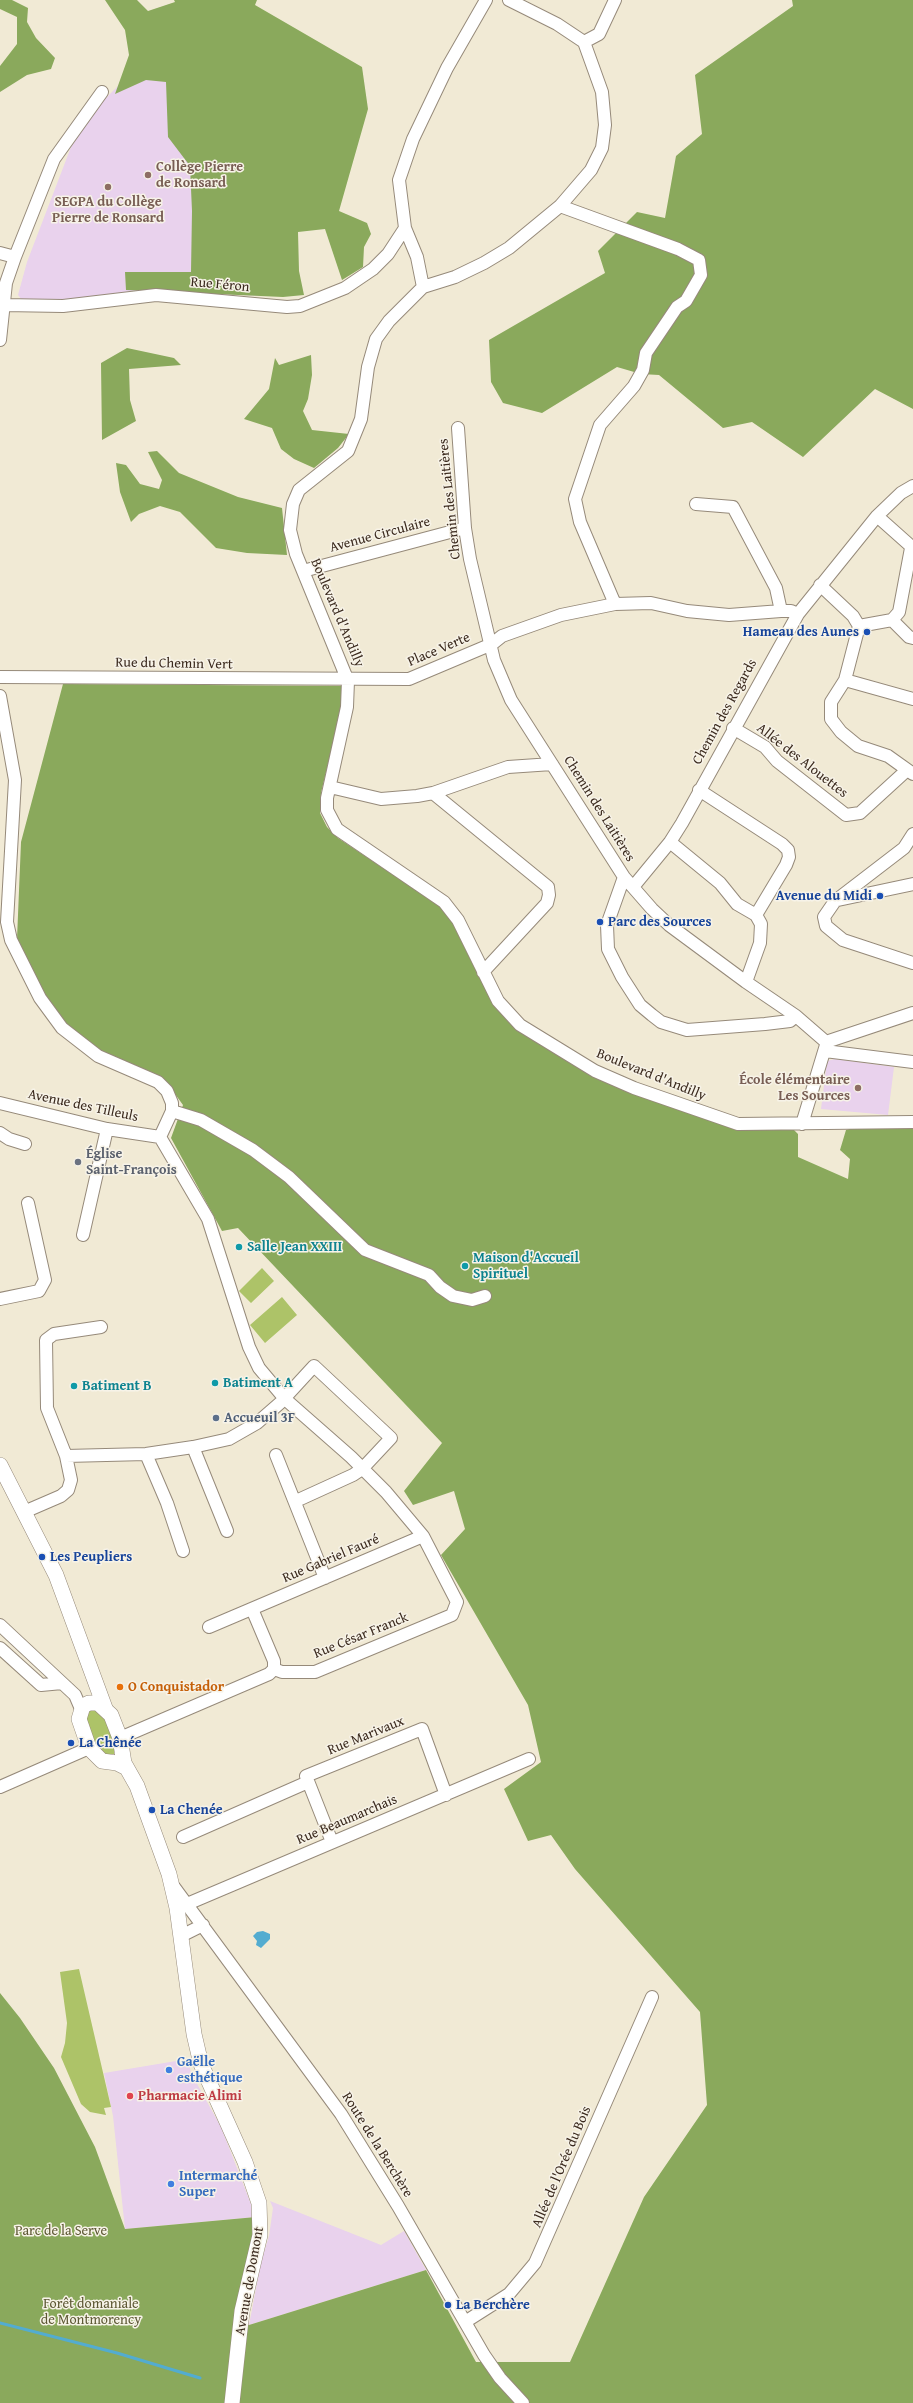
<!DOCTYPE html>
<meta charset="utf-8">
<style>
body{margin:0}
canvas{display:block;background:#f1ead5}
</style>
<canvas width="913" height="2403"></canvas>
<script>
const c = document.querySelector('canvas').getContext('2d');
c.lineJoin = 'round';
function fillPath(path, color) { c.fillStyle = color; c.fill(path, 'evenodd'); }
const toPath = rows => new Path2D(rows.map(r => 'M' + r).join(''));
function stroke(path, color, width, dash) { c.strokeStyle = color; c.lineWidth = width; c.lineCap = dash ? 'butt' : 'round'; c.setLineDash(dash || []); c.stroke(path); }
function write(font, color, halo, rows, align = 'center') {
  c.font = font + ' "Gentium Book Plus",serif'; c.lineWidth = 3; c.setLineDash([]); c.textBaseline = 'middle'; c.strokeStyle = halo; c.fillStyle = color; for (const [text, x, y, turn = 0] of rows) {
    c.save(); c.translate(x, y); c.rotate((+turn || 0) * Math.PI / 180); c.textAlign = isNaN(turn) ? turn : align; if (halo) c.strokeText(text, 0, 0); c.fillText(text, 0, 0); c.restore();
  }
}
const built = toPath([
 [162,47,261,296,161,291,64,301,22,300,18,295,27,262,71,147,96,108,122,82],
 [835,1059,894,1067,888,1115,821,1109,827,1061],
 [188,2059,191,2073,221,2127,256,2217,125,2229,113,2116,104,2073],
 [270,2201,381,2245,404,2231,426,2270,249,2325,261,2262,269,2236,273,2208]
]);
const green = toPath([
 [262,1268,274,1281,251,1303,239,1291],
 [282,1297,297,1315,265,1343,250,1325],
 [89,1709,100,1709,116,1743,114,1754,100,1754,85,1723],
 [79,1969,111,2107,104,2108,106,2115,90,2112,81,2104,61,2057,65,2043,67,2023,60,1972]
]);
const forest = toPath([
 [0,0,12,0,28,8,27,22,36,38,55,58,51,69,27,75,0,92,0,66,17,44,17,17,0,9],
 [105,0,137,0,148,11,175,2,174,0,257,0,255,5,362,67,368,109,339,211,367,223,371,234,364,247,363,267,342,280,325,229,298,232,299,271,304,295,283,297,126,290,125,272,191,272,192,211,190,166,168,137,166,82,146,80,115,94,129,55,125,30],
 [792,0,913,0,913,409,875,389,803,457,752,422,723,428,659,375,641,374,617,367,542,413,503,403,491,382,489,340,605,273,598,251,637,212,665,218,676,156,702,134,695,75,793,6],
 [127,348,174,358,181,365,129,369,130,400,136,421,102,440,101,363],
 [311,355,312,375,308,399,303,411,312,430,349,434,338,448,314,468,294,459,281,449,272,428,244,419,269,389,275,358,279,365],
 [157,451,179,473,238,497,282,508,287,555,247,553,216,548,180,512,160,506,139,514,131,522,120,492,116,463,126,465,140,484,159,489,162,480,148,452],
 [63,684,343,686,342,706,321,793,320,813,327,827,338,838,443,908,455,923,491,1001,518,1029,638,1094,736,1130,793,1129,798,1134,798,1157,848,1179,850,1159,840,1150,846,1130,860,1126,913,1125,913,2403,0,2403,0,1993,20,2018,54,2068,95,2147,125,2229,256,2217,235,2326,249,2325,426,2270,476,2362,570,2362,644,2197,707,2105,700,2012,575,1869,551,1835,528,1841,504,1789,541,1762,528,1705,441,1555,465,1529,454,1491,413,1505,404,1491,442,1443,238,1228,222,1231,171,1138,183,1105,170,1087,100,1051,54,1014,17,939,21,842]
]);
const water = toPath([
 [263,1931,270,1934,270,1939,261,1948,256,1945,257,1941,253,1936,257,1932]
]);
const stream = toPath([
 [0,2323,117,2353,200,2378]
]);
const minor = toPath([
 [509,0,557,24,584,42,602,92,605,125,602,148,591,170,560,206,509,248,484,263,455,277,423,287,389,321,376,339,368,367,361,419,348,451,299,490,293,504,290,530,296,554,348,681,347,707,327,798,327,810,337,829,444,902,458,920,498,1001,520,1025,595,1071,634,1088,738,1124,913,1122],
 [584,42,599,34,615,0],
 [560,206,678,249,699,260,701,275,686,301,677,307,646,353,643,370,634,386,600,425,575,499,580,522,615,604],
 [0,253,15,257,6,283,0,340],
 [15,257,54,159,102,92],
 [423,287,417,257,405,228,399,180,413,139,447,68,486,0],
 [4,305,63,306,156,295,287,307,300,306,345,288,373,269,388,254,405,228],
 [458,428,465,528,470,559,494,660,511,700,624,877,652,909,669,925,746,982,796,1016,826,1042],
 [696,504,733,507,776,588,781,611],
 [877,516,913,548],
 [303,571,465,528],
 [820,585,853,616,859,626,845,680,831,702,831,719,841,732,858,746,888,756,913,774],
 [892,620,909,637,913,638],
 [859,626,892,620,899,612,911,548],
 [0,677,409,679,492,644,502,636,561,615,615,604,651,603,687,611,729,615,781,611,791,611,798,614],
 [845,680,913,699],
 [0,696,15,780,7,922,11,940,40,998,62,1028,98,1056,158,1082,167,1091,172,1103,172,1111,160,1137],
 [733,728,765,747,777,761,846,815,860,813,907,770],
 [330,787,381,799,417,796,433,793,508,767,552,764],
 [699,790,782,844,788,850,789,857,786,865,756,915,761,924,760,943,746,982],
 [433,793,548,887,549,895,547,903,483,972],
 [913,834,904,848,835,901,824,917,826,926,843,940,913,963],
 [670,842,720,883,737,904,756,915],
 [624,877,607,925,608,949,622,977,640,1005,652,1015,661,1022,687,1030,765,1024,790,1021,796,1016],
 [633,887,670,842,682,823,798,614,877,516,901,493,913,486],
 [838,900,913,884],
 [826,1042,913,1013],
 [825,1051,913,1062],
 [0,1103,107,1129,160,1137],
 [172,1111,201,1120,253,1150,289,1177,365,1250,429,1275,440,1287,453,1296,472,1300,485,1296],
 [802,1124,826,1045],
 [0,1133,9,1139,25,1144],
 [160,1137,208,1219,249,1347,259,1368,285,1399,351,1457,386,1492,423,1536,457,1602,452,1615,315,1672,282,1672,274,1669],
 [83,1235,107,1129],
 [0,1299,39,1291,45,1280,28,1203],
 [193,1447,227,1531],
 [146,1454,167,1503,183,1551],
 [276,1455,325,1578],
 [66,1456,47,1408,46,1340,54,1334,101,1327],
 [24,1512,61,1496,68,1490,71,1480,66,1456,146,1454,193,1447,229,1439,257,1423,280,1403,314,1366,391,1438,362,1469,353,1475,296,1501],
 [252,1609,274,1661,274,1669],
 [0,1625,75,1695,81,1709],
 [209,1627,423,1536],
 [0,1648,41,1685,62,1683],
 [120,1738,269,1674,274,1669],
 [0,1787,89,1748],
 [183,1837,308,1782],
 [332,1842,306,1776,422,1729,446,1795],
 [174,1887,341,2114,398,2206,484,2355,500,2378,523,2403],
 [180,1907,529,1759],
 [181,1936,203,1925],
 [465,2322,509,2294,535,2263,652,1997]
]);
const major = toPath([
 [0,1465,56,1575,105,1708],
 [127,1768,117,1763,102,1761,89,1748,79,1719,83,1706,89,1703,98,1703,111,1715,120,1738,124,1763,137,1786,169,1874,177,1908,194,2034,201,2064,245,2162,259,2203,260,2235,242,2311,232,2403]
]);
const markers = [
 [148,175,4,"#8d6e63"],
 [108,187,4,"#8d6e63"],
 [867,632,4,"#1a4fb4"],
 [880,896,4,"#1a4fb4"],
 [600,922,4,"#1a4fb4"],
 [858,1088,4,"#8d6e63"],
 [78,1162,4,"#6b7280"],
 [239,1247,4,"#0f9aa8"],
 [465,1266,4,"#0f9aa8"],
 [215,1383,4,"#0f9aa8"],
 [74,1386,4,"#0f9aa8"],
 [216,1418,4,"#5c6f8a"],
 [42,1557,4,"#1a4fb4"],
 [120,1687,4,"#e8710a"],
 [71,1743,4,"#1a4fb4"],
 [152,1810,4,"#1a4fb4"],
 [169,2070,4,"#3f7fe0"],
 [130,2096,4,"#e0444e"],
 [171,2184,4,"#3f7fe0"],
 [448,2305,4,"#1a4fb4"]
];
const educationNames = [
 ["Collège Pierre",156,167],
 ["de Ronsard",156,183],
 ["SEGPA du Collège",108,202,"center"],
 ["Pierre de Ronsard",108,218,"center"],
 ["École élémentaire",850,1080,"right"],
 ["Les Sources",850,1096,"right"]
];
const streetNames = [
 ["Rue Féron",220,285,5],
 ["Chemin des Laitières",450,499,-96],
 ["Avenue Circulaire",380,535,-15],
 ["Boulevard d'Andilly",337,613,67],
 ["Place Verte",439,650,-23],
 ["Rue du Chemin Vert",174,664,1],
 ["Chemin des Regards",725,712,-61],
 ["Allée des Alouettes",802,761,38],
 ["Chemin des Laitières",599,809,58],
 ["Boulevard d'Andilly",651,1075,22],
 ["Avenue des Tilleuls",83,1106,12],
 ["Rue Gabriel Fauré",331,1559,-23],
 ["Rue César Franck",361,1636,-22],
 ["Rue Marivaux",366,1736,-22],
 ["Rue Beaumarchais",347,1820,-23],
 ["Route de la Berchère",377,2145,58],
 ["Allée de l'Orée du Bois",562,2167,-67],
 ["Avenue de Domont",250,2281,-80]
];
const transitNames = [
 ["Hameau des Aunes",859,632,"right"],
 ["Avenue du Midi",872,896,"right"],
 ["Parc des Sources",608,922],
 ["Les Peupliers",50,1557],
 ["La Chênée",79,1743],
 ["La Chenée",160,1810],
 ["La Berchère",456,2305]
];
const worshipNames = [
 ["Église",86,1154],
 ["Saint-François",86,1170]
];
const cultureNames = [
 ["Salle Jean XXIII",247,1247],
 ["Maison d'Accueil",473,1258],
 ["Spirituel",473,1274],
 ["Batiment A",223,1383],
 ["Batiment B",82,1386]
];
const serviceNames = [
 ["Accueuil 3F",224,1418]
];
const foodNames = [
 ["O Conquistador",128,1687]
];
const shopNames = [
 ["Gaëlle",177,2062],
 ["esthétique",177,2078],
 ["Intermarché",179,2176],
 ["Super",179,2192]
];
const healthNames = [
 ["Pharmacie Alimi",138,2096]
];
const parkNames = [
 ["Parc de la Serve",61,2231],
 ["Forêt domaniale",91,2304],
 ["de Montmorency",91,2320]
];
fillPath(built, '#e9d2ed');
fillPath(green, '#adc368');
fillPath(forest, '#8aa95c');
fillPath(water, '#53acd0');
stroke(stream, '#53acd0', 3);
stroke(minor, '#968a7a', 14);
stroke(major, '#968a7a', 16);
stroke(minor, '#fff', 12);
stroke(major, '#fff', 15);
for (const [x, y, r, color] of markers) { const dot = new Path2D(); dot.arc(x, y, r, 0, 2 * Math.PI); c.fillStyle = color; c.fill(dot); stroke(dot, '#f7f3e8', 1.5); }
write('bold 14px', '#785e54', '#f7f3e8', educationNames, 'left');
write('14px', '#3b2a1e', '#f7f3e8', streetNames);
write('bold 14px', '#164399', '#f7f3e8', transitNames, 'left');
write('bold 14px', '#5b616d', '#f7f3e8', worshipNames, 'left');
write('bold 14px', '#0d838f', '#f7f3e8', cultureNames, 'left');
write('bold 14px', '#4e5e75', '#f7f3e8', serviceNames, 'left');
write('bold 14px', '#c56008', '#f7f3e8', foodNames, 'left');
write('bold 14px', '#366cbe', '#f7f3e8', shopNames, 'left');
write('bold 14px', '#be3a42', '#f7f3e8', healthNames, 'left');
write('14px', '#5d5834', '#f7f3e8', parkNames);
</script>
